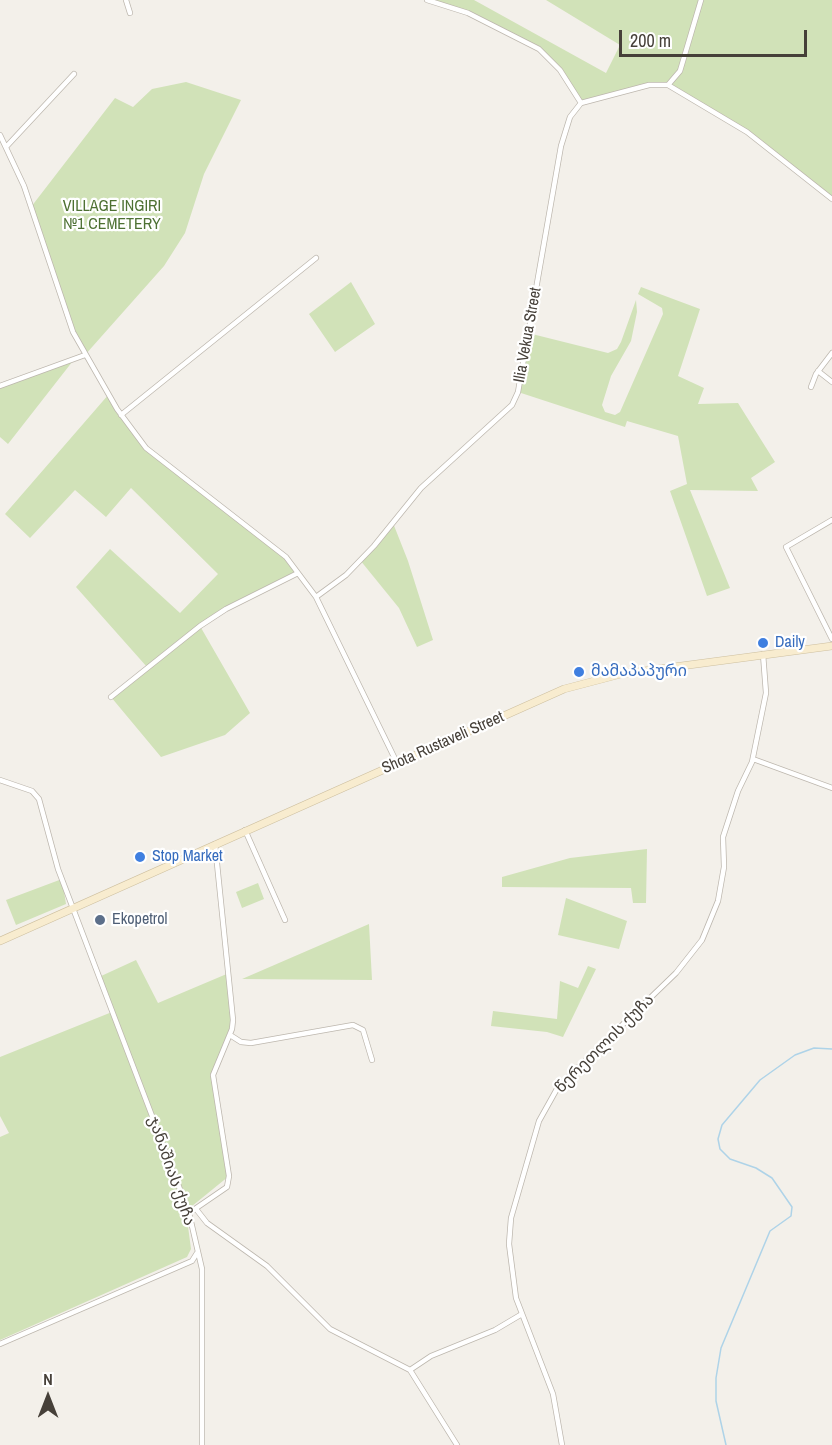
<!DOCTYPE html>
<meta charset="utf-8">
<style>
body{margin:0}
#map{position:relative;width:832px;height:1445px;overflow:hidden;background:#f3f0ea;font-family:"Archivo Narrow",sans-serif}
canvas{display:block}
.north{position:absolute;left:18px;top:1367px;width:60px;height:60px;-webkit-text-stroke:4px #fff;paint-order:stroke;rotate:0deg;font-size:16px;font-weight:700;line-height:24px;text-align:center;color:#464039}
.north::after{content:'';display:block;margin:auto;width:21px;height:27px;background:#464039;clip-path:polygon(50% 0,100% 100%,50% 72%,0 100%)}
.scale{position:absolute;left:619px;top:30px;width:188px;height:27px;box-sizing:border-box;border:3px solid #464039;border-top:0;padding-left:8px;font-size:18px;line-height:21px;white-space:nowrap;color:#464039;-webkit-text-stroke:4px #fff;paint-order:stroke}
</style>
<div id="map">
<canvas width="832" height="1445"></canvas>
<div class="north">N</div>
<div class="scale">200 m</div>
</div>
<script>
const c = document.querySelector('canvas').getContext('2d');
c.lineJoin = 'round';
function fillPath(path, color) { c.fillStyle = color; c.fill(path, 'evenodd'); }
const toPath = rows => new Path2D(rows.map(r => 'M' + r).join(''));
function stroke(path, color, width, dash) { c.strokeStyle = color; c.lineWidth = width; c.lineCap = dash ? 'butt' : 'round'; c.setLineDash(dash || []); c.stroke(path); }
function write(font, color, halo, rows, align = 'center') {
  c.font = font + ' "Archivo Narrow","Noto Sans Georgian",sans-serif'; c.lineWidth = 4.5; c.setLineDash([]); c.textBaseline = 'middle'; c.strokeStyle = halo; c.fillStyle = color; for (const [text, x, y, turn = 0] of rows) {
    c.save(); c.translate(x, y); c.rotate((+turn || 0) * Math.PI / 180); c.textAlign = isNaN(turn) ? turn : align; if (halo) c.strokeText(text, 0, 0); c.fillText(text, 0, 0); c.restore();
  }
}
const green = toPath([
 [427,0,474,0,606,73,620,45,546,0,832,0,832,199,747,132,668,85,649,85,581,103,560,70,539,49,468,13],
 [186,82,241,100,204,174,185,233,164,266,85,355,73,332,31,207,115,98,133,107,152,89],
 [351,282,375,324,335,352,309,314],
 [641,287,700,309,678,376,704,388,698,404,738,403,775,462,751,478,758,491,690,490,730,588,707,596,670,491,687,484,678,436,627,421,625,427,518,392,528,333,608,353,617,349,621,342,636,300,637,312,631,341,611,376,602,405,605,412,615,415,620,412,663,314,662,308,638,294],
 [76,357,8,444,0,437,0,386],
 [109,394,146,448,286,557,298,573,226,609,200,626,250,713,225,735,161,757,111,697,147,667,76,587,110,549,180,613,218,574,131,488,106,517,75,490,30,538,5,514],
 [393,523,408,561,433,640,417,647,399,608,360,560],
 [647,849,646,903,633,903,631,888,502,887,502,877,570,858],
 [62,879,66,904,16,925,6,900],
 [258,883,264,899,242,908,236,892],
 [566,898,627,921,619,949,558,935],
 [369,924,372,980,242,979],
 [136,960,158,1003,229,973,232,1029,214,1069,229,1176,186,1211,191,1249,187,1257,0,1340,0,1137,9,1133,0,1116,0,1057,112,1012,99,977],
 [588,966,596,969,563,1037,547,1032,491,1026,493,1011,557,1019,560,981,578,988]
]);
const stream = toPath([
 [726,1445,716,1401,716,1378,721,1348,770,1231,791,1216,792,1207,772,1178,756,1168,730,1159,720,1149,718,1139,722,1125,760,1080,795,1055,814,1048,832,1049]
]);
const street = toPath([
 [126,0,130,13],
 [427,0,468,13,539,49,560,70,581,103],
 [668,85,680,71,701,0],
 [581,103,649,85,668,85,747,132,832,199],
 [0,135,24,186,73,332,117,409,146,448,286,557,316,597,397,763],
 [6,147,74,74],
 [818,371,832,382],
 [0,386,85,355],
 [811,387,816,374,832,353],
 [121,415,316,258],
 [832,520,786,547,832,639],
 [316,597,346,575,374,546,421,488,512,405,518,392,561,146,570,117,581,103],
 [111,697,200,626,226,609,298,573],
 [753,759,832,788],
 [0,780,32,791,39,799,58,869,189,1213,202,1269,202,1445],
 [245,830,285,920],
 [230,1035,241,1042,251,1043,353,1025,363,1030,372,1060],
 [196,1209,207,1223,267,1266,330,1329,410,1370,457,1445],
 [189,1213,227,1187,229,1176,213,1075,232,1029,233,1020,215,844],
 [0,1344,192,1261,197,1253],
 [410,1370,431,1356,495,1330,522,1314],
 [562,1445,553,1394,516,1298,509,1244,511,1218,539,1121,558,1087,676,973,702,940,718,901,724,867,723,837,738,791,752,762,766,693,763,654]
]);
const secondary = toPath([
 [0,941,564,689,621,674,832,646]
]);
const markers = [
 [763,643,6,"#3f7fe0"],
 [579,672,6,"#3f7fe0"],
 [140,857,6,"#3f7fe0"],
 [100,920,6,"#5c6f8a"]
];
const parkNames = [
 ["VILLAGE INGIRI",112,207],
 ["№1 CEMETERY",112,225]
];
const streetNames = [
 ["Ilia Vekua Street",528,335,-80],
 ["Shota Rustaveli Street",443,743,-24],
 ["წერეთლის ქუჩა",605,1044,-45],
 ["ჯანაშიას ქუჩა",171,1171,71]
];
const shopNames = [
 ["Daily",775,643],
 ["მამაპაპური",591,672],
 ["Stop Market",152,857]
];
const serviceNames = [
 ["Ekopetrol",112,920]
];
fillPath(green, '#d1e2b8');
stroke(stream, '#aed3e8', 1.5);
stroke(street, '#bdb7ae', 6);
stroke(secondary, '#cdbf9f', 8);
stroke(street, '#fff', 4.5);
stroke(secondary, '#f8eccf', 7);
for (const [x, y, r, color] of markers) { const dot = new Path2D(); dot.arc(x, y, r, 0, 2 * Math.PI); c.fillStyle = color; c.fill(dot); stroke(dot, '#fff', 2); }
write('16px', '#4e7133', '#fff', parkNames);
write('16px', '#464039', '#fff', streetNames);
write('16px', '#366cbe', '#fff', shopNames, 'left');
write('16px', '#4e5e75', '#fff', serviceNames, 'left');
</script>
